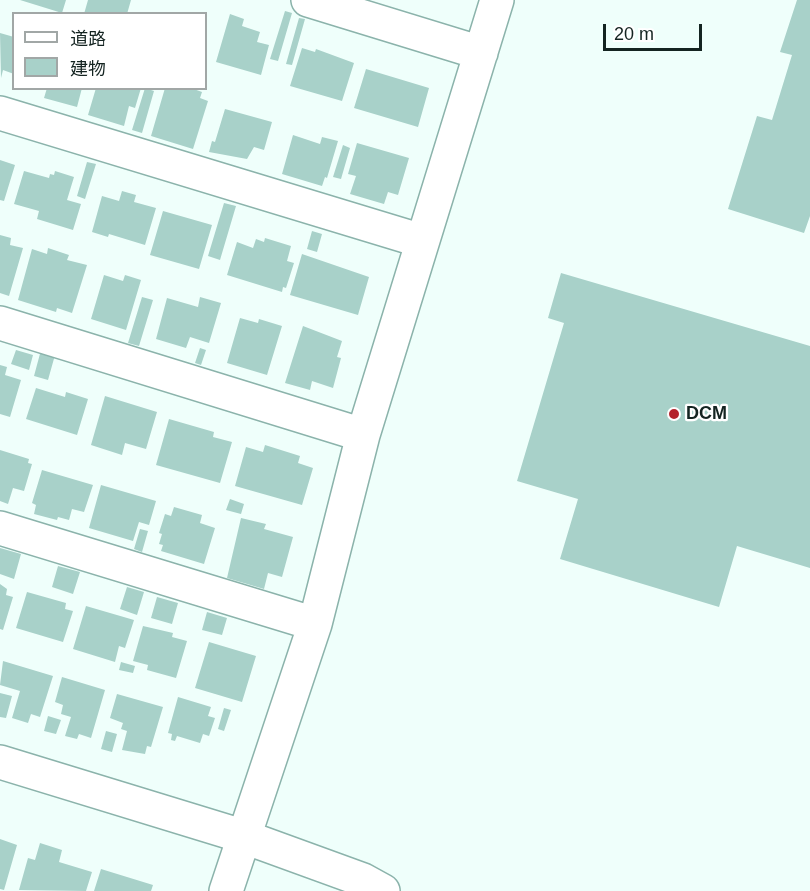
<!DOCTYPE html>
<meta charset="utf-8">
<style>
body{margin:0}
#map{position:relative;width:810px;height:891px;overflow:hidden;background:#effffb;font-family:Helvetica,"Noto Sans JP",sans-serif}
canvas{display:block}
.legend{position:absolute;left:12px;top:12px;width:195px;height:78px;box-sizing:border-box;background:#fff;border:2px solid #a1a7a6;margin:0;padding:8px 10px;list-style:none;font-size:18px;color:#142421}
.legend li{display:flex;align-items:center;gap:12px;height:30px}
.legend b{width:30px;border:2px solid #a1a7a6}
.scale{position:absolute;left:603px;top:24px;width:99px;height:27px;box-sizing:border-box;border:3px solid #142421;border-top:0;padding-left:8px;font-size:18px;line-height:21px;white-space:nowrap;color:#142421;-webkit-text-stroke:4px #fff;paint-order:stroke}
</style>
<div id="map">
<canvas width="810" height="891"></canvas>
<ul class="legend">
<li><b style="height:8px;background:#fff"></b>道路</li>
<li><b style="height:16px;background:#a8d1c9"></b>建物</li>
</ul>
<div class="scale">20 m</div>
</div>
<script>
const c = document.querySelector('canvas').getContext('2d');
c.lineJoin = 'round';
function fillPath(path, color) { c.fillStyle = color; c.fill(path, 'evenodd'); }
const toPath = rows => new Path2D(rows.map(r => 'M' + r).join(''));
function stroke(path, color, width, dash) { c.strokeStyle = color; c.lineWidth = width; c.lineCap = dash ? 'butt' : 'round'; c.setLineDash(dash || []); c.stroke(path); }
function write(font, color, halo, rows, align = 'center') {
  c.font = font + ' Helvetica,sans-serif'; c.lineWidth = 4.5; c.setLineDash([]); c.textBaseline = 'middle'; c.strokeStyle = halo; c.fillStyle = color; for (const [text, x, y, turn = 0] of rows) {
    c.save(); c.translate(x, y); c.rotate((+turn || 0) * Math.PI / 180); c.textAlign = isNaN(turn) ? turn : align; if (halo) c.strokeText(text, 0, 0); c.fillText(text, 0, 0); c.restore();
  }
}
const building = toPath([
 [20,0,66,0,62,13],
 [88,0,131,0,127,14,84,14],
 [797,0,810,0,810,216,804,233,728,209,757,116,772,120,792,55,780,52],
 [285,11,292,13,278,61,270,59],
 [230,14,244,19,242,26,260,32,257,42,269,45,261,75,216,62],
 [299,18,305,19,292,65,286,64],
 [0,33,14,37,14,74,3,70,1,78],
 [302,48,315,52,316,49,354,63,342,101,290,86],
 [366,69,429,88,418,127,354,108],
 [47,88,82,88,77,107,44,98],
 [96,88,141,88,135,108,129,106,124,126,88,115],
 [145,88,154,91,142,133,132,130],
 [165,88,191,88,202,92,200,98,208,101,193,149,151,136],
 [225,109,272,122,264,150,254,147,247,159,209,152,212,141,215,142],
 [293,135,320,144,322,137,338,141,327,178,325,177,322,186,282,174],
 [357,143,409,158,398,195,388,192,384,204,350,194,356,176,348,174],
 [343,145,350,148,341,179,333,177],
 [0,160,15,165,4,201,0,200],
 [87,162,96,164,85,199,77,196],
 [24,171,49,178,50,174,54,175,55,171,74,177,67,200,81,204,73,230,37,219,39,211,14,204],
 [122,191,136,195,134,202,156,208,145,245,109,234,108,237,92,232,102,196,119,201],
 [224,203,236,206,220,260,208,256],
 [163,211,212,225,199,269,150,255],
 [312,231,322,234,317,252,307,249],
 [0,235,11,238,10,245,23,248,9,296,0,293],
 [265,238,291,246,287,261,294,263,286,288,283,287,282,292,227,275,237,242,253,248,256,239,264,242],
 [48,248,69,255,67,260,87,265,72,313,57,308,56,312,18,300,32,249,47,254],
 [302,254,369,277,358,315,290,295],
 [561,273,810,346,810,568,737,546,719,607,560,559,578,499,517,481,564,323,548,318],
 [104,275,123,281,125,275,141,280,126,330,91,319],
 [142,297,153,300,139,346,128,343],
 [200,297,221,303,209,343,190,337,186,348,156,339,167,298,198,307],
 [240,318,258,323,259,319,282,326,267,375,227,363],
 [303,326,342,341,337,357,341,358,333,388,312,381,310,390,285,383],
 [200,348,206,350,201,365,195,363],
 [16,350,33,355,29,370,11,364],
 [41,350,55,355,48,380,34,376],
 [0,365,7,367,5,375,21,380,10,417,0,414],
 [36,388,65,397,66,392,88,399,77,435,26,419],
 [105,396,157,412,146,449,125,443,122,455,91,445],
 [169,419,214,432,213,437,232,442,220,483,156,465],
 [265,445,300,456,298,463,313,468,302,505,235,486,246,447,263,452],
 [0,450,29,459,28,463,32,464,24,491,13,488,8,504,0,501],
 [42,470,93,485,84,512,72,509,69,520,58,517,57,520,34,514,36,505,32,503],
 [101,485,156,501,149,525,139,522,133,541,89,528],
 [230,499,244,504,241,514,226,510],
 [174,507,202,515,200,523,215,528,204,564,161,551,163,545,159,544,162,534,159,533,165,514,171,516],
 [241,518,266,524,264,529,293,537,282,577,268,573,264,589,227,578],
 [140,529,148,531,142,552,134,549],
 [0,548,21,554,14,579,0,574],
 [58,566,80,572,73,594,52,587],
 [0,584,7,589,6,595,13,597,3,630,0,629],
 [127,587,144,592,137,615,120,609],
 [27,592,66,603,65,609,73,611,63,642,16,628],
 [157,597,178,603,172,624,151,618],
 [86,606,134,620,125,648,119,646,115,662,73,649],
 [207,612,227,618,222,635,202,630],
 [143,626,173,633,172,637,187,641,176,678,147,670,148,665,133,661],
 [209,642,256,656,242,702,195,688],
 [3,661,53,676,40,717,31,714,28,723,12,718,20,691,0,685],
 [121,662,135,666,133,673,119,670],
 [62,677,105,690,91,738,79,734,77,739,65,736,71,717,61,714,63,705,55,702],
 [0,693,12,696,6,718,0,717],
 [117,694,163,707,151,747,147,746,145,754,122,750,127,731,121,729,123,723,110,718],
 [178,697,211,707,208,716,215,718,209,736,203,734,200,743,177,736,175,741,171,740,172,734,168,733],
 [224,708,231,710,224,731,218,729],
 [48,716,61,720,56,734,44,731],
 [106,731,117,734,112,752,101,749],
 [0,839,17,845,4,890,0,889],
 [40,843,62,850,59,862,92,872,86,891,19,890,28,858,35,860],
 [101,869,153,885,151,891,94,891]
]);
const minor = toPath([
 [308,0,481,53],
 [0,113,422,241],
 [0,323,363,435],
 [0,528,315,624],
 [0,762,242,836,363,880,383,891],
 [226,891,315,624,363,435,497,0]
]);
const markers = [
 [674,414,6,"#b4232c"]
];
const poiNames = [
 ["DCM",686,414]
];
fillPath(building, '#a8d1c9');
stroke(minor, '#8bb3ab', 36);
stroke(minor, '#fff', 33);
for (const [x, y, r, color] of markers) { const dot = new Path2D(); dot.arc(x, y, r, 0, 2 * Math.PI); c.fillStyle = color; c.fill(dot); stroke(dot, '#fff', 2); }
write('bold 18px', '#142421', '#fff', poiNames, 'left');
</script>
